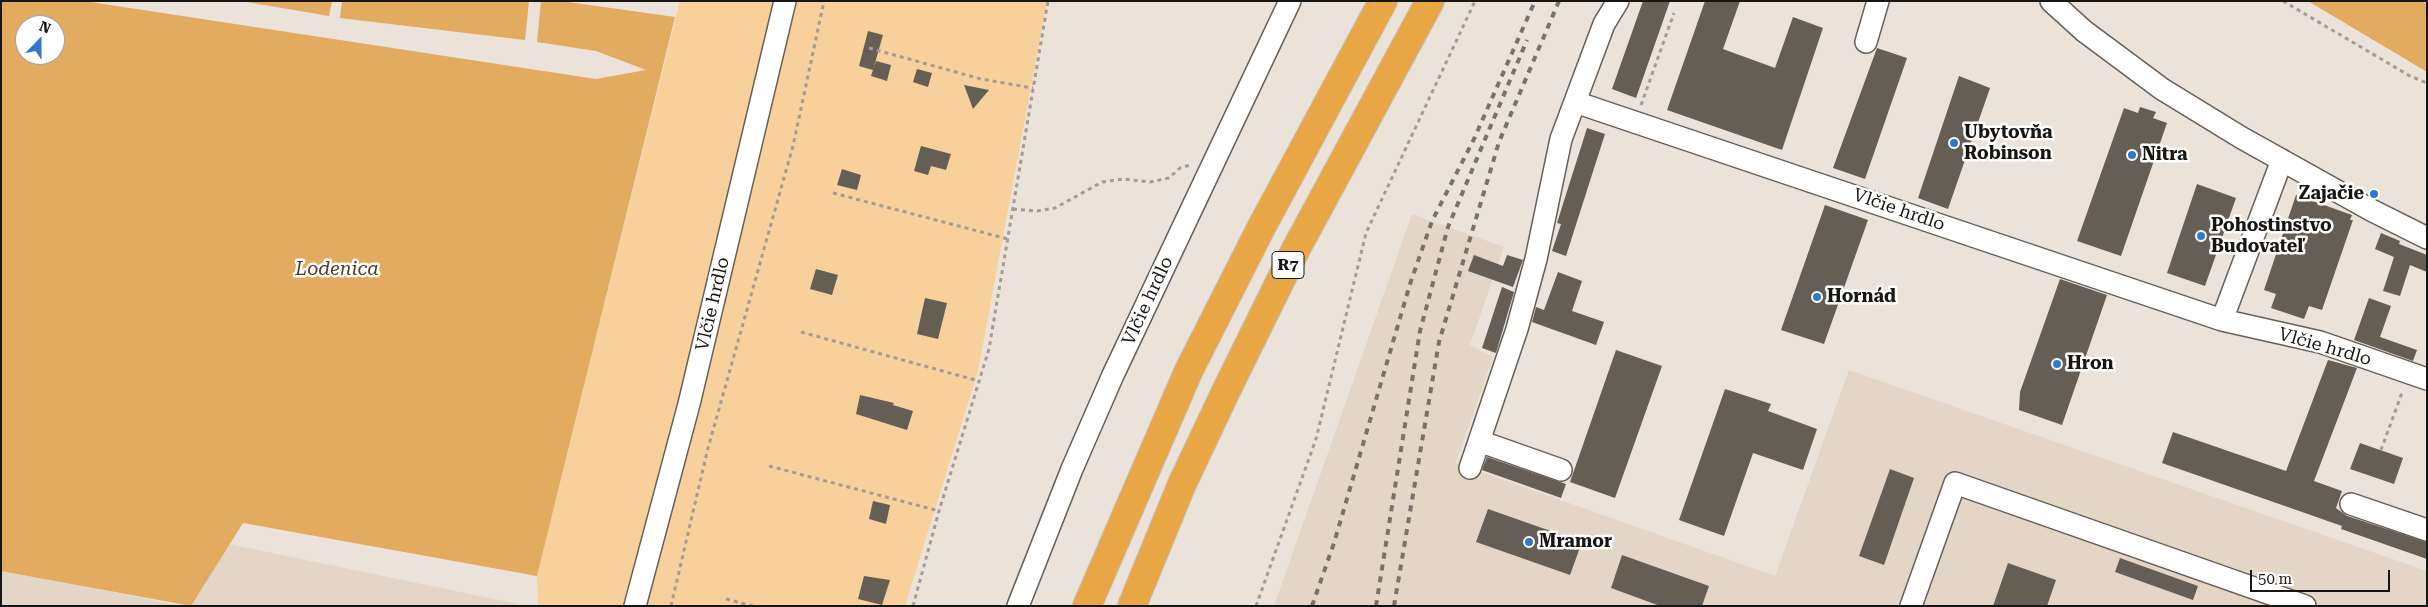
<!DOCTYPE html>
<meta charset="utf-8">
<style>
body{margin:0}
#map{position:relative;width:2428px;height:607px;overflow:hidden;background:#ebe3d9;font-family:"Roboto Serif",serif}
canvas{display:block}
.frame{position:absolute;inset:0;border:2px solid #181612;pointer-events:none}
.north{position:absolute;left:15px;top:15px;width:50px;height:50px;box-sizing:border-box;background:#fff;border:1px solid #a3a2a0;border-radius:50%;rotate:22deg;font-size:14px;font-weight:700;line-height:20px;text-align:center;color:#181612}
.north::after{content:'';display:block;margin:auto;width:18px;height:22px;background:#3079ca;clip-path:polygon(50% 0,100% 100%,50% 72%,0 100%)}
.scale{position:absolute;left:2250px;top:570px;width:140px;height:22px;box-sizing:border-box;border:2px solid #181612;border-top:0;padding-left:6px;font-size:15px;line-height:18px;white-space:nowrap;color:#181612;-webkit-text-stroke:4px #fff;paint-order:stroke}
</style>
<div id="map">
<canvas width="2428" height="607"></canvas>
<div class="frame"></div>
<div class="north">N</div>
<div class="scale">50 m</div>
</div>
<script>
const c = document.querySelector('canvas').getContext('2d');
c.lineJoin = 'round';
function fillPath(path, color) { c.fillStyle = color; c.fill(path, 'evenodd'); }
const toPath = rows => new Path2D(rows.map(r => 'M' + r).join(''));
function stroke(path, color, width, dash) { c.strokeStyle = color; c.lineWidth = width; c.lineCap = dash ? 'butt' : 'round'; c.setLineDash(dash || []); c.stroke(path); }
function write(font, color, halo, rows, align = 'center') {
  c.font = font + ' "Roboto Serif",serif'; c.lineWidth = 5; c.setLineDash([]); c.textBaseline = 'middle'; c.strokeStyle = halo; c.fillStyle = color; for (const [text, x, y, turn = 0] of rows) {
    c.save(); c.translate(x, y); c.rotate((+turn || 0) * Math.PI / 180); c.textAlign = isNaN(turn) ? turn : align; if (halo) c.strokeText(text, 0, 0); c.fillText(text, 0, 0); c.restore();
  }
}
const built = toPath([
 [1412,214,1504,247,1470,345,1493,357,1456,463,1775,576,1849,370,2427,571,2427,606,1274,606],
 [229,544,528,606,191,606],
 [1,571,83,586,181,606,1,606]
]);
const green = toPath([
 [680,1,1047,1,978,371,905,606,538,606,537,576]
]);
const water = toPath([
 [1,1,561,1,675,17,537,576,243,523,191,606,1,571],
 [25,25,55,25,55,55,25,55],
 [2308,1,2422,1,2427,4,2427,72]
]);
const pier = toPath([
 [84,1,241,1,329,16,332,1,342,1,340,18,525,40,529,1,541,1,537,42,596,51,646,70,596,79]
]);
const building = toPath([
 [1643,1,1670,1,1636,98,1612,89],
 [1705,1,1740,1,1723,49,1775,68,1793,17,1823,28,1782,150,1667,110],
 [868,31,883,35,873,70,859,66],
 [1877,48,1907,58,1865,179,1833,168],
 [876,61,891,65,887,81,871,76],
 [917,69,932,73,928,87,913,82],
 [1959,76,1990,88,1948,209,1918,198],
 [964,85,989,90,973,109],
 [2140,107,2156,112,2153,118,2167,123,2121,256,2077,241,2124,108,2138,113],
 [1587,128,1605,134,1566,256,1552,251,1561,224,1557,223],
 [921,146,951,154,946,170,931,166,928,175,914,171],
 [842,169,861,175,857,190,837,185],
 [2197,184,2236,198,2205,286,2167,273],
 [2296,195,2352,215,2350,220,2353,220,2322,310,2309,306,2304,319,2271,308,2276,294,2264,290],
 [1825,205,1868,220,1824,344,1781,330],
 [2381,233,2400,241,2399,244,2427,255,2427,272,2410,265,2400,296,2383,291,2394,257,2375,249],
 [1474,255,1503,266,1507,255,1523,260,1513,287,1468,271],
 [816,269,838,275,832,295,810,289],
 [1558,272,1582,281,1572,311,1604,322,1596,345,1532,322,1536,307,1544,310],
 [2060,279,2107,295,2062,425,2019,410,2020,392],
 [1502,287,1514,292,1496,353,1482,348],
 [925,298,947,303,938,339,917,334],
 [2369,298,2391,306,2380,337,2417,350,2413,361,2354,340],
 [1616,350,1662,366,1615,498,1570,482],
 [2328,360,2357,368,2314,481,2342,491,2336,508,2347,516,2427,542,2427,559,2341,529,2342,526,2162,463,2173,432,2286,471],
 [1725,389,1771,404,1768,411,1817,429,1803,470,1753,453,1724,536,1679,520],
 [860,395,894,403,893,405,913,411,907,430,856,414],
 [2360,443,2403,458,2394,484,2350,469],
 [1487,457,1566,484,1561,498,1482,470],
 [1890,469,1914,478,1884,565,1859,556],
 [873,501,890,505,886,524,869,519],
 [1488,509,1582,542,1570,575,1476,542],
 [1622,555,1709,586,1702,606,1660,606,1611,588],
 [2120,558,2198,586,2193,600,2115,572],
 [2008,563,2056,580,2047,606,1993,606],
 [864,576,890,580,882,605,858,599]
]);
const path = toPath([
 [2283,1,2410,76,2427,83],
 [869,48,981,79,1033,88],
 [1641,105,1674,13],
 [833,193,1008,239],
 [1013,209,1037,211,1055,208,1102,182,1123,179,1150,182,1169,178,1180,168,1190,165],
 [801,332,979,381],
 [2381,450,2403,390],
 [769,466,939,511],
 [726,599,753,606],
 [671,606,708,448,793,146,824,1],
 [913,606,939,511,989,349,1048,1],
 [1256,606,1316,439,1366,233,1475,1]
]);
const minor = toPath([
 [2051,1,2084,31,2162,89,2242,138,2371,210,2427,238],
 [1866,42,1878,1],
 [1575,102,2222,320,2282,160],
 [2222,320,2320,342,2427,379],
 [1479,441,1561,470],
 [1470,468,1517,329,1536,259,1561,139,1604,24,1618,1],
 [2351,504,2427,530],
 [635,606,689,404,785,1],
 [1018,606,1072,469,1113,375,1290,1],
 [1911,606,1955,483,2305,606]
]);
const highway = toPath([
 [1087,606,1189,370,1261,228,1383,1],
 [1132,606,1182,484,1227,389,1296,249,1430,1]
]);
const rail = toPath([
 [1312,606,1334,543,1410,284,1432,221,1474,139,1535,1],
 [1376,606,1420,331,1448,227,1527,40],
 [1394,606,1439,342,1499,142,1559,1]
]);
const markers = [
 [1954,143,5,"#3079ca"],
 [2132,155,5,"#3079ca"],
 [2374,194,5,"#3079ca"],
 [2201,236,5,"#3079ca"],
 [1817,297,5,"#3079ca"],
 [2057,364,5,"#3079ca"],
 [1529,542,5,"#3079ca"]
];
const shields = [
 [1288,265,32]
];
const shieldNames = [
 ["R7",1288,265]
];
const poiNames = [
 ["Ubytovňa",1964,133],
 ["Robinson",1964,154],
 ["Nitra",2142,155],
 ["Zajačie",2364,194,"right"],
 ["Pohostinstvo",2211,226],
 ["Budovateľ",2211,247],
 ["Hornád",1827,297],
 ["Hron",2067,364],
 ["Mramor",1539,542]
];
const streetNames = [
 ["Vlčie hrdlo",1899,210,19],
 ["Vlčie hrdlo",1148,301,-65],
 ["Vlčie hrdlo",713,304,-77],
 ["Vlčie hrdlo",2325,347,16]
];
const waterNames = [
 ["Lodenica",337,269]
];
fillPath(built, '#e3d6c6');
fillPath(green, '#f8d09c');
fillPath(water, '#e2ab5f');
fillPath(pier, '#ebe3d9');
fillPath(building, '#655e55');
stroke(minor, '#665f57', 24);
stroke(highway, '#c3c2c1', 30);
stroke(path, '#a29c94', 3, [4, 4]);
stroke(minor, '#fff', 21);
stroke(highway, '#e9a645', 28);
stroke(rail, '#77736c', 4, [6, 6]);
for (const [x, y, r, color] of markers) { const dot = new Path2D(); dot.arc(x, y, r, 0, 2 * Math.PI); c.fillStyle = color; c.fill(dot); stroke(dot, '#fff', 2); }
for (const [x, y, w] of shields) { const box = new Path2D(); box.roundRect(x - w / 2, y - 13.5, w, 27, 4); c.fillStyle = '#fff'; c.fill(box); stroke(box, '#181612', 1); }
write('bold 16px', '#181612', null, shieldNames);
write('bold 18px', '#181612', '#fff', poiNames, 'left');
write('18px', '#181612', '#fff', streetNames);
write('italic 19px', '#523a1a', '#fff', waterNames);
</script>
